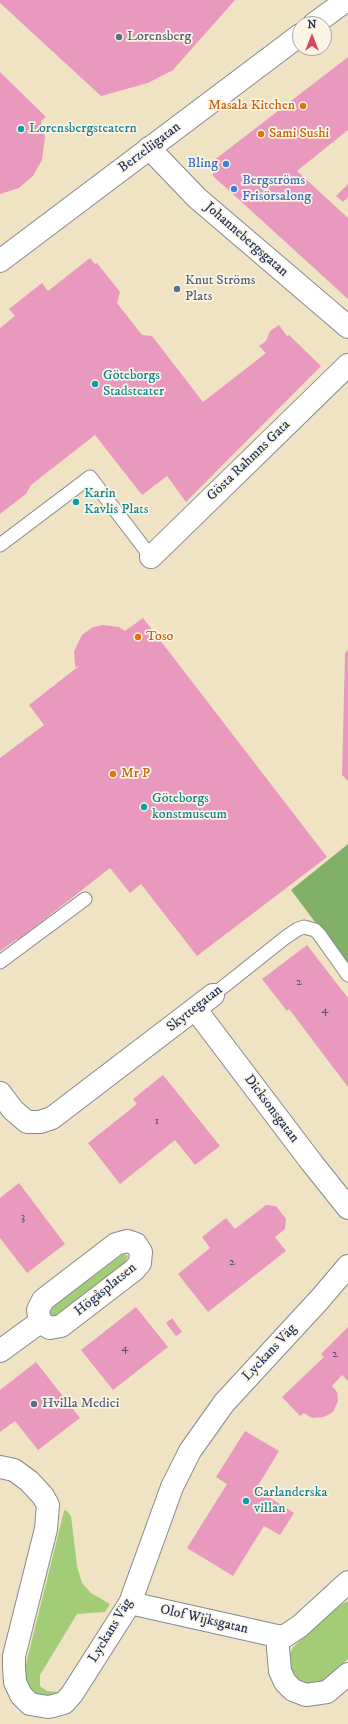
<!DOCTYPE html>
<meta charset="utf-8">
<style>
body{margin:0}
#map{position:relative;width:348px;height:1724px;overflow:hidden;background:#f0e3c4;font-family:"IM FELL DW Pica",serif}
canvas{display:block}
.north{position:absolute;left:292px;top:16px;width:40px;height:40px;box-sizing:border-box;background:#fcf5e5;border:1px solid #a2a6af;border-radius:50%;rotate:0deg;font-size:11px;font-weight:700;line-height:16px;text-align:center;color:#1b2f5e}
.north::after{content:'';display:block;margin:auto;width:14px;height:18px;background:#d1495b;clip-path:polygon(50% 0,100% 100%,50% 72%,0 100%)}
</style>
<div id="map">
<canvas width="348" height="1724"></canvas>
<div class="north">N</div>
</div>
<script>
const c = document.querySelector('canvas').getContext('2d');
c.lineJoin = 'round';
function fillPath(path, color) { c.fillStyle = color; c.fill(path, 'evenodd'); }
const toPath = rows => new Path2D(rows.map(r => 'M' + r).join(''));
function stroke(path, color, width, dash) { c.strokeStyle = color; c.lineWidth = width; c.lineCap = dash ? 'butt' : 'round'; c.setLineDash(dash || []); c.stroke(path); }
function write(font, color, halo, rows, align = 'center') {
  c.font = font + ' "IM FELL DW Pica",serif'; c.lineWidth = 3.5; c.setLineDash([]); c.textBaseline = 'middle'; c.strokeStyle = halo; c.fillStyle = color; for (const [text, x, y, turn = 0] of rows) {
    c.save(); c.translate(x, y); c.rotate((+turn || 0) * Math.PI / 180); c.textAlign = isNaN(turn) ? turn : align; if (halo) c.strokeText(text, 0, 0); c.fillText(text, 0, 0); c.restore();
  }
}
const green = toPath([
 [123,1254,128,1256,125,1263,55,1316,50,1316,49,1312,51,1308],
 [66,1510,71,1516,77,1566,82,1583,91,1593,110,1604,105,1612,77,1614,40,1675,40,1686,47,1691,59,1692,46,1696,37,1694,30,1688,25,1677,26,1664,64,1511],
 [348,1601,348,1659,325,1680,311,1685,303,1683,295,1677,291,1671,290,1654,293,1647,340,1605]
]);
const forest = toPath([
 [348,844,348,966,291,890]
]);
const building = toPath([
 [0,0,235,0,173,70,148,83,101,96,0,3],
 [348,57,348,130,297,171,348,218,348,299,213,176,213,161],
 [0,72,46,117,41,121,45,137,42,160,33,176,19,188,0,194],
 [348,184,348,197,343,202,336,196],
 [90,258,95,264,97,263,120,292,117,303,142,335,152,336,203,402,266,353,259,346,266,341,270,331,279,325,287,336,289,335,321,366,186,502,167,476,142,495,95,435,31,485,26,494,0,514,0,328,15,316,9,309,42,283,48,291],
 [143,618,327,857,197,956,141,884,130,893,110,868,18,940,17,939,0,951,0,758,44,725,29,705,79,666,75,667,74,651,82,635,93,627,103,625,119,627,125,631],
 [348,650,348,781,342,775,345,653],
 [307,945,348,998,348,1087,289,1009,287,1011,262,979],
 [163,1075,220,1146,195,1165,175,1140,120,1184,88,1143,137,1104,133,1099],
 [19,1183,65,1244,27,1273,0,1238,0,1198],
 [266,1205,276,1206,286,1219,285,1229,275,1237,286,1251,208,1312,178,1274,210,1248,202,1237,226,1218,235,1229],
 [136,1307,168,1347,113,1390,81,1350],
 [172,1318,182,1332,176,1336,166,1323],
 [348,1327,348,1381,342,1375,332,1386,337,1392,338,1401,333,1412,324,1417,312,1418,304,1413,300,1416,282,1397,324,1357,321,1354],
 [36,1362,80,1418,38,1450,15,1421,0,1432,0,1390],
 [245,1431,279,1451,256,1489,294,1513,280,1535,264,1526,233,1576,187,1548,227,1484,216,1477]
]);
const service = toPath([
 [0,545,90,477,151,557],
 [0,962,85,899],
 [213,995,286,937,298,929,304,927,315,930,319,934,348,975]
]);
const minor = toPath([
 [149,148,197,198,348,327],
 [151,557,348,365],
 [196,1010,312,1163,348,1208],
 [0,1093,13,1110,27,1122,40,1122,52,1118,213,995],
 [127,1241,136,1244,141,1252,140,1263,134,1270,61,1326,50,1328,40,1322,38,1310,43,1300,116,1244,127,1241],
 [0,1351,40,1322],
 [0,1467,14,1470,29,1481,43,1496,48,1505,46,1529,14,1656,14,1667,15,1682,21,1695,30,1704,48,1707,53,1706,64,1703,72,1694,130,1603,172,1487,190,1451,224,1403,320,1299,348,1266],
 [130,1603,277,1636,285,1636,300,1626,348,1582],
 [277,1636,280,1671,285,1682,293,1690,306,1695,327,1692,348,1674]
]);
const tertiary = toPath([
 [314,24,347,0],
 [0,261,300,35]
]);
const markers = [
 [119,37,4,"#5c6f8a"],
 [303,106,4,"#e8710a"],
 [21,129,4,"#0f9aa8"],
 [261,134,4,"#e8710a"],
 [226,164,4,"#3f7fe0"],
 [234,189,4,"#3f7fe0"],
 [177,289,4,"#5c6f8a"],
 [95,384,4,"#0f9aa8"],
 [76,502,4,"#0f9aa8"],
 [138,637,4,"#e8710a"],
 [113,774,4,"#e8710a"],
 [144,807,4,"#0f9aa8"],
 [34,1404,4,"#5c6f8a"],
 [246,1501,4,"#0f9aa8"]
];
const numberNames = [
 ["2",299,983],
 ["4",325,1011],
 ["1",157,1122],
 ["3",23,1218],
 ["2",232,1263],
 ["4",125,1349],
 ["2",335,1355]
];
const serviceNames = [
 ["Lorensberg",127,37],
 ["Knut Ströms",185,281],
 ["Plats",185,297],
 ["Hvilla Medici",42,1404]
];
const foodNames = [
 ["Masala Kitchen",295,106,"right"],
 ["Sami Sushi",269,134],
 ["Toso",146,637],
 ["Mr P",121,774]
];
const cultureNames = [
 ["Lorensbergsteatern",29,129],
 ["Göteborgs",103,376],
 ["Stadsteater",103,392],
 ["Karin",84,494],
 ["Kavlis Plats",84,510],
 ["Göteborgs",152,799],
 ["konstmuseum",152,815],
 ["Carlanderska",254,1493],
 ["villan",254,1509]
];
const streetNames = [
 ["Berzeliigatan",150,148,-37],
 ["Johannebergsgatan",246,240,41],
 ["Gösta Rahmns Gata",249,461,-44],
 ["Skyttegatan",195,1009,-38],
 ["Dicksonsgatan",271,1109,53],
 ["Högåsplatsen",106,1290,-39],
 ["Lyckans Väg",270,1353,-47],
 ["Olof Wijksgatan",204,1620,13],
 ["Lyckans Väg",111,1631,-59]
];
const shopNames = [
 ["Bling",218,164],
 ["Bergströms",242,181,"left"],
 ["Frisörsalong",242,197,"left"]
];
fillPath(green, '#a3cc77');
fillPath(forest, '#82b068');
fillPath(building, '#e999be');
stroke(service, '#868991', 15);
stroke(minor, '#868991', 24);
stroke(tertiary, '#868991', 24);
stroke(service, '#fff', 13);
stroke(minor, '#fff', 22);
stroke(tertiary, '#fff', 22);
for (const [x, y, r, color] of markers) { const dot = new Path2D(); dot.arc(x, y, r, 0, 2 * Math.PI); c.fillStyle = color; c.fill(dot); stroke(dot, '#fcf5e5', 1.5); }
write('12px', '#4e4a76', null, numberNames);
write('14px', '#4e5e75', '#fcf5e5', serviceNames, 'left');
write('14px', '#c56008', '#fcf5e5', foodNames, 'left');
write('14px', '#0d838f', '#fcf5e5', cultureNames, 'left');
write('14px', '#1b2f5e', '#fcf5e5', streetNames);
write('14px', '#366cbe', '#fcf5e5', shopNames, 'right');
</script>
